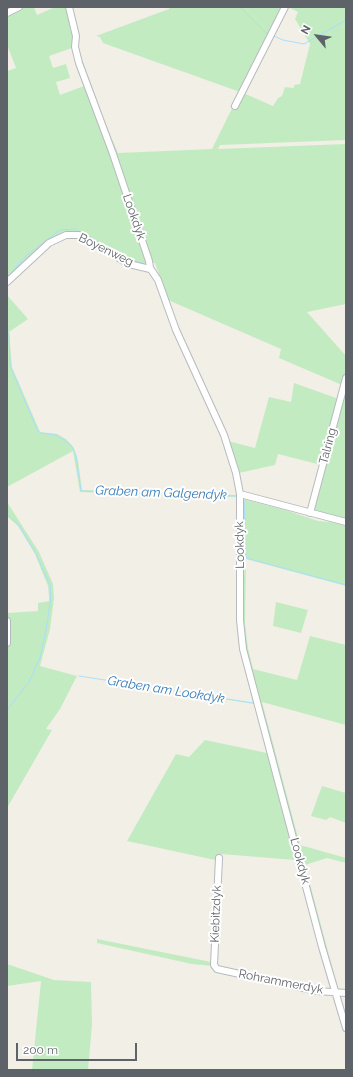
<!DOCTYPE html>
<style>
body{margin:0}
#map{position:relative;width:353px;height:1077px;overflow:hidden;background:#f2efe7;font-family:Raleway,sans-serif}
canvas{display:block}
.frame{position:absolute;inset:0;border:8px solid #5e6369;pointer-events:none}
.north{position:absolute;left:297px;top:16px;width:40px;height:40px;-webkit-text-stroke:3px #fff;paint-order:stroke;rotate:299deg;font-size:11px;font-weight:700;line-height:16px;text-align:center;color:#5e6369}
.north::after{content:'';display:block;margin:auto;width:14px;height:18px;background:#5e6369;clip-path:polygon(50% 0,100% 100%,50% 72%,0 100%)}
.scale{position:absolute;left:16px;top:1043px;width:121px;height:18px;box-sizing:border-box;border:2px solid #5e6369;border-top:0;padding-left:5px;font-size:12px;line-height:14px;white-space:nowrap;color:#5e6369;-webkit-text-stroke:3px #fff;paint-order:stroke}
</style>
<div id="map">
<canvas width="353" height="1077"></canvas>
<div class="frame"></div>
<div class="north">N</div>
<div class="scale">200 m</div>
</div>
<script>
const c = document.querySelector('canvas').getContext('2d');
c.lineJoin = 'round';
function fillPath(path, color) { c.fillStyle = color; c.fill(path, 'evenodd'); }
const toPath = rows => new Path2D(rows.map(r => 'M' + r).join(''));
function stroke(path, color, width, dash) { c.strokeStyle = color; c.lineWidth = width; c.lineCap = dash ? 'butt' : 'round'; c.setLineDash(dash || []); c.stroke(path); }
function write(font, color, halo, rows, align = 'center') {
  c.font = font + ' Raleway,sans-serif'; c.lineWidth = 4; c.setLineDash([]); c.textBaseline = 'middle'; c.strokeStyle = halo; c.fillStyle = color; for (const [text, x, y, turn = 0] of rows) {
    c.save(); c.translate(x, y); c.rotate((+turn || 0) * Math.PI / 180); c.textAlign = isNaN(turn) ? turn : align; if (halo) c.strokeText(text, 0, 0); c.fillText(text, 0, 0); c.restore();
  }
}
const green = toPath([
 [24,7,34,7,37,15,55,7,67,7,74,35,74,46,147,260,144,265,133,264,85,237,64,233,51,239,7,280,7,71,16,68,7,45,7,14],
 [72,48,84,86,60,95,56,82,70,78,66,64,53,68,49,56],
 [169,7,283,7,241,92,273,106,278,98,282,96,285,87,294,88,294,85,300,84,310,44,295,19,298,12,288,7,346,7,346,140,220,145,218,149,346,144,346,304,307,312,346,356,346,371,342,385,279,358,281,349,168,300,155,263,150,263,76,49,78,48,104,121,118,153,212,149,240,92,103,43,100,37,96,36,169,9],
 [7,295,28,319,9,332,12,367,40,432,57,434,66,439,74,448,78,461,82,490,236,495,236,497,80,492,73,451,7,487],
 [294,383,339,399,321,465,278,454,275,465,239,473,228,441,255,448,269,397,291,402],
 [346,389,346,520,313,511],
 [243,499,285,510,318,521,331,522,346,525,346,586,246,559,245,624,248,648,253,669,297,680,310,636,346,645,346,725,262,702,300,845,346,858,346,863,327,858,305,865,338,989,346,991,338,990,336,989,244,646,242,618,245,558],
 [7,502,39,552,53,584,54,598,50,629,40,666,77,676,60,709,46,729,52,730,7,808,8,613,38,611,38,603,49,601,49,597,48,586,35,554,18,526,7,516],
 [276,602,308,610,301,633,273,626],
 [237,622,305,887,303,887,295,860,221,854,215,911,213,915,215,860,127,841,176,754,189,757,205,740,267,753,254,704,79,676,253,703,240,649],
 [322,786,346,793,346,823,330,817,326,820,311,816],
 [213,920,214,923,212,966,192,964,97,943,97,939,211,962],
 [7,964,54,980,91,982,92,1025,88,1070,32,1070,41,981,7,986]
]);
const stream = toPath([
 [240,7,268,35],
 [274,36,283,40,304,44,346,20],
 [7,278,26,256,60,230,75,229,131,261,142,263],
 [9,333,10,366,38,431,41,433,56,435,71,445,76,455,81,491,237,496],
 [244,500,246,558,346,585],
 [7,515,19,525,36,554,50,585,51,597,46,630,40,658,29,682,7,710],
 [79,676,253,703]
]);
const minor = toPath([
 [69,7,76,36,75,47,79,63,113,154,149,261,150,268,158,280,176,330,224,435,236,473,240,494,240,620,243,649,322,947,346,1028],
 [7,13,19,7],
 [235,106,285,7],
 [7,282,49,243,66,235,79,235,129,264,150,269],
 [240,494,346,522],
 [310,513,346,378],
 [7,621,7,643],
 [219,858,214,965,217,969,317,991,346,993]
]);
const streetNames = [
 ["Lookdyk",134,217,71],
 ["Boyenweg",106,250,26],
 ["Talring",328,446,-75],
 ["Lookdyk",240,545,-91],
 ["Lookdyk",300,861,75],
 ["Kiebitzdyk",216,914,-88],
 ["Rohrammerdyk",281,982,11]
];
const waterNames = [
 ["Graben am Galgendyk",161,493,2],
 ["Graben am Lookdyk",166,690,9]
];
fillPath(green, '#c3ebc1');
stroke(stream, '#aadeff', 1);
stroke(minor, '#b7babf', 8);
stroke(minor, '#fff', 6);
write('12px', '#5e6369', '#fff', streetNames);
write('italic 13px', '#377ab4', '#fff', waterNames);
</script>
